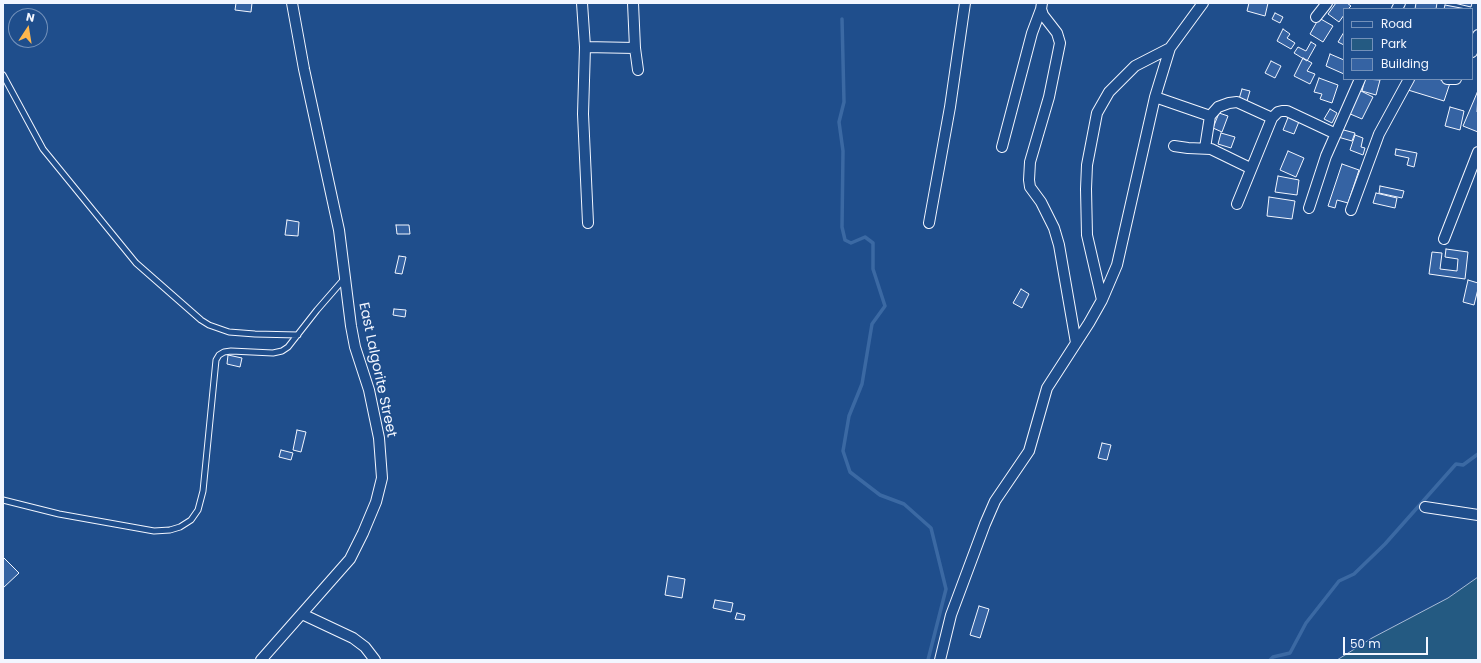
<!DOCTYPE html>
<style>
body{margin:0}
#map{position:relative;width:1481px;height:663px;overflow:hidden;background:#1f4e8c;font-family:Poppins,sans-serif}
canvas{display:block}
.frame{position:absolute;inset:0;border:4px solid #f2f6ff;pointer-events:none}
.legend{position:absolute;left:1343px;top:8px;width:130px;height:72px;box-sizing:border-box;background:#1f4e8c;border:1px solid #7391ba;margin:0;padding:5px 7px;list-style:none;font-size:12px;color:#f2f6ff}
.legend li{display:flex;align-items:center;gap:8px;height:20px}
.legend b{width:20px;border:1px solid #7391ba}
.north{position:absolute;left:8px;top:8px;width:40px;height:40px;box-sizing:border-box;background:#1f4e8c;border:1px solid #7391ba;border-radius:50%;rotate:12deg;font-size:11px;font-weight:700;line-height:16px;text-align:center;color:#f2f6ff}
.north::after{content:'';display:block;margin:auto;width:14px;height:18px;background:#ffb74d;clip-path:polygon(50% 0,100% 100%,50% 72%,0 100%)}
.scale{position:absolute;left:1343px;top:637px;width:85px;height:18px;box-sizing:border-box;border:2px solid #f2f6ff;border-top:0;padding-left:5px;font-size:12px;line-height:14px;white-space:nowrap;color:#f2f6ff;-webkit-text-stroke:3px #1f4e8c;paint-order:stroke}
</style>
<div id="map">
<canvas width="1481" height="663"></canvas>
<div class="frame"></div>
<ul class="legend">
<li><b style="height:5px;background:#1f4e8c"></b>Road</li>
<li><b style="height:11px;background:#245a82"></b>Park</li>
<li><b style="height:11px;background:#3563a3"></b>Building</li>
</ul>
<div class="north">N</div>
<div class="scale">50 m</div>
</div>
<script>
const c = document.querySelector('canvas').getContext('2d');
c.lineJoin = 'round';
function fillPath(path, color) { c.fillStyle = color; c.fill(path, 'evenodd'); }
const toPath = rows => new Path2D(rows.map(r => 'M' + r).join(''));
function stroke(path, color, width, dash) { c.strokeStyle = color; c.lineWidth = width; c.lineCap = dash ? 'butt' : 'round'; c.setLineDash(dash || []); c.stroke(path); }
function write(font, color, halo, rows, align = 'center') {
  c.font = font + ' Poppins,sans-serif'; c.lineWidth = 3; c.setLineDash([]); c.textBaseline = 'middle'; c.strokeStyle = halo; c.fillStyle = color; for (const [text, x, y, turn = 0] of rows) {
    c.save(); c.translate(x, y); c.rotate((+turn || 0) * Math.PI / 180); c.textAlign = isNaN(turn) ? turn : align; if (halo) c.strokeText(text, 0, 0); c.fillText(text, 0, 0); c.restore();
  }
}
const green = toPath([
 [1478,577,1478,660,1337,660,1372,638,1448,598,1478,577]
]);
const stream = toPath([
 [842,19,844,102,839,122,843,151,842,227,845,240,851,243,865,237,873,243,873,269,885,306,872,324,862,384,849,416,843,451,850,472,880,495,904,504,931,528,946,589,928,660],
 [1270,660,1273,657,1290,653,1306,623,1339,581,1354,574,1385,544,1456,464,1463,465,1478,454]
]);
const building = toPath([
 [236,3,252,3,251,12,235,10,236,3],
 [1249,3,1268,3,1265,16,1247,11,1249,3],
 [1336,3,1347,3,1351,6,1348,9,1344,9,1344,15,1339,22,1328,14,1336,3],
 [1416,3,1437,3,1436,9,1415,9,1416,3],
 [1454,3,1472,3,1471,7,1454,3],
 [1445,5,1466,9,1444,9,1445,5],
 [1275,13,1283,17,1280,23,1272,19,1275,13],
 [1319,18,1333,26,1323,42,1310,34,1319,18],
 [1283,29,1290,34,1287,38,1295,43,1291,49,1277,41,1283,29],
 [1344,32,1344,45,1338,42,1344,32],
 [1311,42,1316,45,1307,61,1294,53,1298,47,1306,51,1311,42],
 [1330,54,1344,60,1344,74,1326,66,1330,54],
 [1303,58,1312,63,1307,71,1315,74,1310,84,1294,76,1303,58],
 [1271,61,1281,66,1275,78,1265,73,1271,61],
 [1319,78,1338,85,1332,103,1320,99,1322,94,1314,92,1319,78],
 [1365,79,1380,80,1376,95,1362,91,1365,79],
 [1412,79,1438,79,1450,83,1444,101,1408,90,1412,79],
 [1242,89,1250,91,1247,101,1239,99,1242,89],
 [1359,90,1373,97,1362,119,1348,113,1359,90],
 [1477,93,1478,94,1477,112,1478,112,1478,132,1463,126,1477,93],
 [1450,107,1464,111,1460,130,1445,126,1450,107],
 [1330,109,1337,113,1332,123,1324,119,1330,109],
 [1219,113,1228,116,1222,132,1213,128,1219,113],
 [1289,115,1300,119,1294,134,1283,130,1289,115],
 [1340,129,1355,133,1352,141,1338,137,1340,129],
 [1221,133,1235,137,1231,148,1218,144,1221,133],
 [1355,135,1363,138,1361,147,1365,148,1363,155,1350,150,1355,135],
 [1396,149,1417,153,1414,167,1407,165,1409,158,1395,155,1396,149],
 [1288,151,1304,158,1296,177,1280,170,1288,151],
 [1342,164,1359,170,1348,203,1337,200,1335,208,1328,206,1342,164],
 [1278,176,1299,180,1297,195,1275,192,1278,176],
 [1380,186,1404,191,1402,198,1379,193,1380,186],
 [1376,193,1397,198,1395,208,1373,203,1376,193],
 [1269,197,1295,201,1292,219,1267,216,1269,197],
 [287,220,299,222,298,236,285,235,287,220],
 [396,225,409,225,410,234,397,234,396,225],
 [1446,249,1468,252,1465,279,1429,274,1432,252,1442,253,1440,269,1457,271,1458,259,1445,257,1446,249],
 [399,256,406,257,402,274,395,273,399,256],
 [1468,280,1478,283,1478,289,1474,305,1463,302,1468,280],
 [1021,289,1029,294,1022,308,1013,303,1021,289],
 [394,309,406,310,405,317,393,315,394,309],
 [228,355,242,358,240,367,227,364,228,355],
 [297,430,306,432,301,452,293,450,297,430],
 [1102,443,1111,445,1107,460,1098,458,1102,443],
 [281,450,293,453,291,460,279,457,281,450],
 [3,557,19,573,3,588,3,557],
 [668,576,685,579,682,598,665,595,668,576],
 [715,600,733,603,731,612,713,608,715,600],
 [979,606,989,609,980,638,970,635,979,606],
 [737,613,745,615,744,620,735,619,737,613]
]);
const lane = toPath([
 [3,75,43,149,136,263,201,320,209,325,229,332,255,334,298,335],
 [3,500,59,514,154,531,170,530,180,527,191,520,198,510,203,491,216,360,219,355,224,352,231,351,273,353,282,351,288,347,317,310,344,279]
]);
const street = toPath([
 [582,3,585,47,583,114,588,223],
 [633,3,635,48,638,70],
 [1042,3,1041,9,1043,15,1057,33,1060,43,1049,97,1030,162,1029,180,1030,187,1041,202,1054,228,1059,245,1076,343],
 [1397,9,1400,3],
 [1316,17,1327,3],
 [585,47,635,48],
 [1472,52,1478,35],
 [1447,79,1456,79],
 [1155,97,1210,116],
 [1174,146,1188,148,1211,149,1250,168],
 [1002,147,1032,33,1041,9],
 [1205,148,1210,116,1218,107,1229,103,1237,102,1272,118],
 [1237,204,1272,118,1278,112,1282,111,1287,111,1336,134],
 [1309,208,1326,156,1360,79],
 [1351,210,1379,134,1409,79],
 [929,223,950,107,965,3],
 [1444,239,1478,152],
 [1102,300,1087,235,1086,189,1087,165,1097,113,1109,92,1135,66,1170,48,1203,3],
 [1425,507,1478,515],
 [302,614,353,638,365,647,375,660],
 [261,660,350,559,363,533,376,502,382,478,379,438,369,390,355,347,351,326,339,230,304,69,292,3],
 [940,660,951,615,985,524,995,501,1029,451,1047,388,1089,323,1102,300,1117,265,1155,97,1170,48]
]);
const streetNames = [
 ["East Lalgorite Street",377,370,78]
];
fillPath(green, '#245a82');
stroke(green, '#a8bbd7', 1);
stroke(stream, '#3b69a3', 3.5);
fillPath(building, '#3563a3');
stroke(building, '#f2f6ff', 1);
stroke(lane, '#f2f6ff', 7);
stroke(street, '#f2f6ff', 12);
stroke(lane, '#1f4e8c', 5);
stroke(street, '#1f4e8c', 10);
write('14px', '#f2f6ff', '#1f4e8c', streetNames);
</script>
